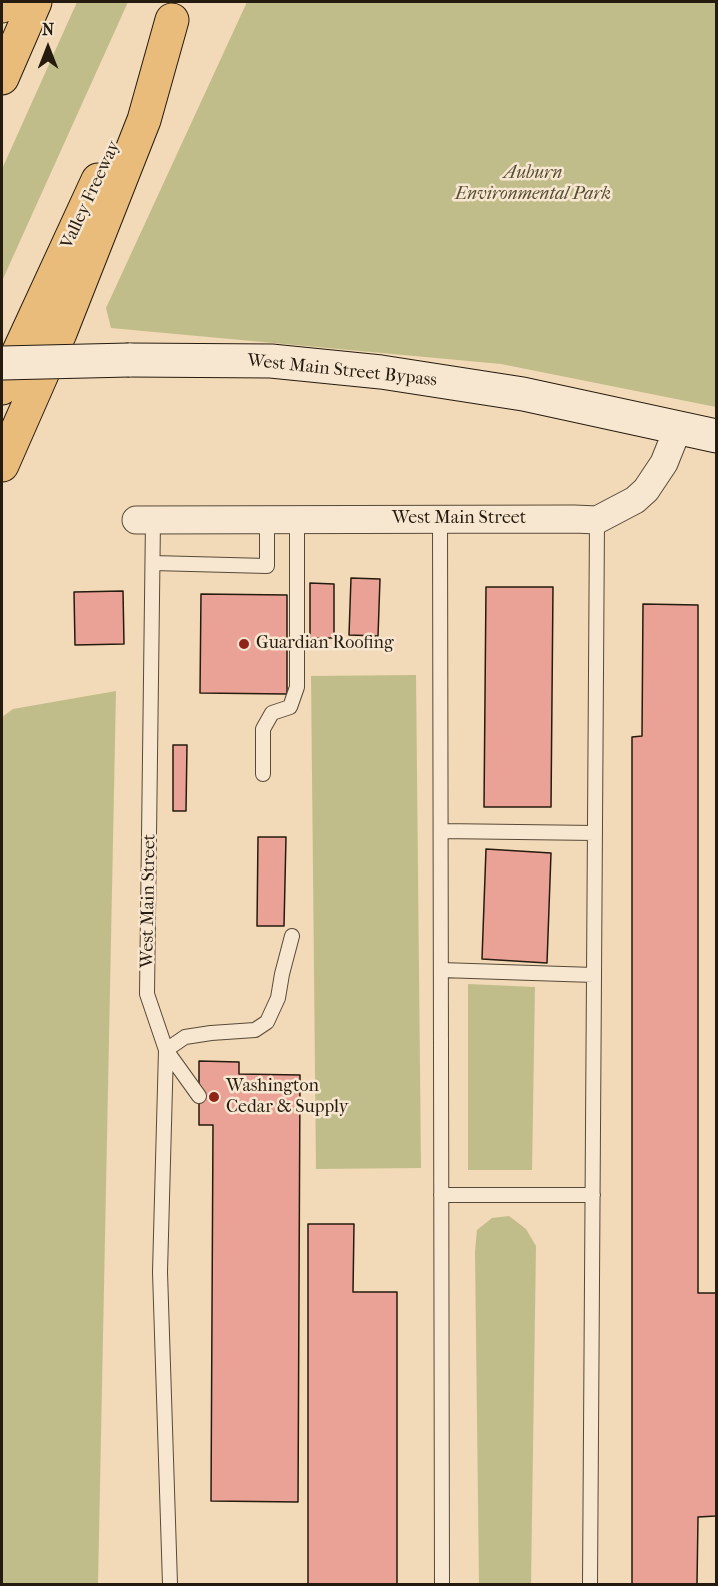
<!DOCTYPE html>
<style>
body{margin:0}
#map{position:relative;width:718px;height:1586px;overflow:hidden;background:#f2d9b7;font-family:"IM FELL French Canon",serif}
canvas{display:block}
.frame{position:absolute;inset:0;border:3px solid #251b0e;pointer-events:none}
.north{position:absolute;left:18px;top:18px;width:60px;height:60px;-webkit-text-stroke:4px #f7e6d0;paint-order:stroke;rotate:0deg;font-size:16px;font-weight:700;line-height:24px;text-align:center;color:#251b0e}
.north::after{content:'';display:block;margin:auto;width:21px;height:27px;background:#251b0e;clip-path:polygon(50% 0,100% 100%,50% 72%,0 100%)}
</style>
<div id="map">
<canvas width="718" height="1586"></canvas>
<div class="frame"></div>
<div class="north">N</div>
</div>
<script>
const c = document.querySelector('canvas').getContext('2d');
c.lineJoin = 'round';
function fillPath(path, color) { c.fillStyle = color; c.fill(path, 'evenodd'); }
const toPath = rows => new Path2D(rows.map(r => 'M' + r).join(''));
function stroke(path, color, width, dash) { c.strokeStyle = color; c.lineWidth = width; c.lineCap = dash ? 'butt' : 'round'; c.setLineDash(dash || []); c.stroke(path); }
function write(font, color, halo, rows, align = 'center') {
  c.font = font + ' "IM FELL French Canon",serif'; c.lineWidth = 5; c.setLineDash([]); c.textBaseline = 'middle'; c.strokeStyle = halo; c.fillStyle = color; for (const [text, x, y, turn = 0] of rows) {
    c.save(); c.translate(x, y); c.rotate((+turn || 0) * Math.PI / 180); c.textAlign = isNaN(turn) ? turn : align; if (halo) c.strokeText(text, 0, 0); c.fillText(text, 0, 0); c.restore();
  }
}
const green = toPath([
 [77,2,128,2,2,281,2,169],
 [247,2,716,2,716,407,501,364,111,328,106,308],
 [416,675,421,1168,316,1169,311,676],
 [116,691,98,1584,2,1584,2,717,13,709],
 [468,984,535,987,532,1170,468,1170],
 [509,1216,526,1229,536,1246,531,1584,479,1584,475,1252,477,1230,492,1218]
]);
const building = toPath([
 [351,578,380,579,378,636,349,635,351,578],
 [310,583,334,584,334,638,310,638,310,583],
 [486,587,553,587,551,807,484,807,486,587],
 [123,591,124,644,75,645,74,592,123,591],
 [201,594,287,595,287,694,200,693,201,594],
 [643,604,698,605,698,1293,716,1293,716,1516,698,1517,697,1584,632,1584,632,737,642,736,643,604],
 [173,745,187,745,186,811,173,811,173,745],
 [258,837,286,837,284,926,257,926,258,837],
 [486,849,551,853,547,963,482,959,486,849],
 [199,1061,239,1062,239,1074,300,1075,298,1502,211,1501,213,1125,199,1125,199,1061],
 [308,1224,354,1224,353,1292,397,1292,397,1584,308,1584,308,1224]
]);
const service = toPath([
 [153,520,147,994,166,1050,199,1096],
 [440,520,442,1584],
 [153,563,267,566,267,520],
 [263,774,263,729,272,713,290,707,297,687,297,520],
 [441,831,595,833],
 [441,970,594,975],
 [441,1195,593,1195],
 [170,1584,160,1272,166,1050,185,1037,211,1033,255,1030,267,1022,278,998,282,974,292,936],
 [590,1584,597,520]
]);
const minor = toPath([
 [136,520,574,519,597,520,635,500,646,490,664,463,678,428]
]);
const secondary = toPath([
 [129,360,271,361,381,372,523,394,716,436]
]);
const motorway = toPath([
 [2,6,4,2],
 [2,78,35,2],
 [2,388,98,180],
 [2,465,60,333,144,120,172,20]
]);
const secondaryBridge = toPath([
 [2,363,129,360]
]);
const markers = [
 [244,644,6,"#8f2418"],
 [214,1097,6,"#8f2418"]
];
const parkNames = [
 ["Auburn",533,174],
 ["Environmental Park",533,195]
];
const streetNames = [
 ["Valley Freeway",91,195,-65],
 ["West Main Street Bypass",342,371,6],
 ["West Main Street",459,519],
 ["West Main Street",149,901,-89]
];
const poiNames = [
 ["Guardian Roofing",256,644],
 ["Washington",226,1087],
 ["Cedar & Supply",226,1108]
];
fillPath(green, '#c1bd8a');
fillPath(building, '#eaa296');
stroke(building, '#251b0e', 1.5);
stroke(service, '#584a38', 16);
stroke(minor, '#584a38', 29);
stroke(secondary, '#251b0e', 35);
stroke(motorway, '#251b0e', 35);
stroke(service, '#f7e6d0', 14);
stroke(minor, '#f7e6d0', 27);
stroke(secondary, '#f7e6d0', 33);
stroke(motorway, '#e9bc7c', 33);
stroke(secondaryBridge, '#251b0e', 35, []);
stroke(secondaryBridge, '#f7e6d0', 33);
for (const [x, y, r, color] of markers) { const dot = new Path2D(); dot.arc(x, y, r, 0, 2 * Math.PI); c.fillStyle = color; c.fill(dot); stroke(dot, '#f7e6d0', 2); }
write('italic 18px', '#544c33', '#f7e6d0', parkNames);
write('18px', '#251b0e', '#f7e6d0', streetNames);
write('18px', '#251b0e', '#f7e6d0', poiNames, 'left');
</script>
